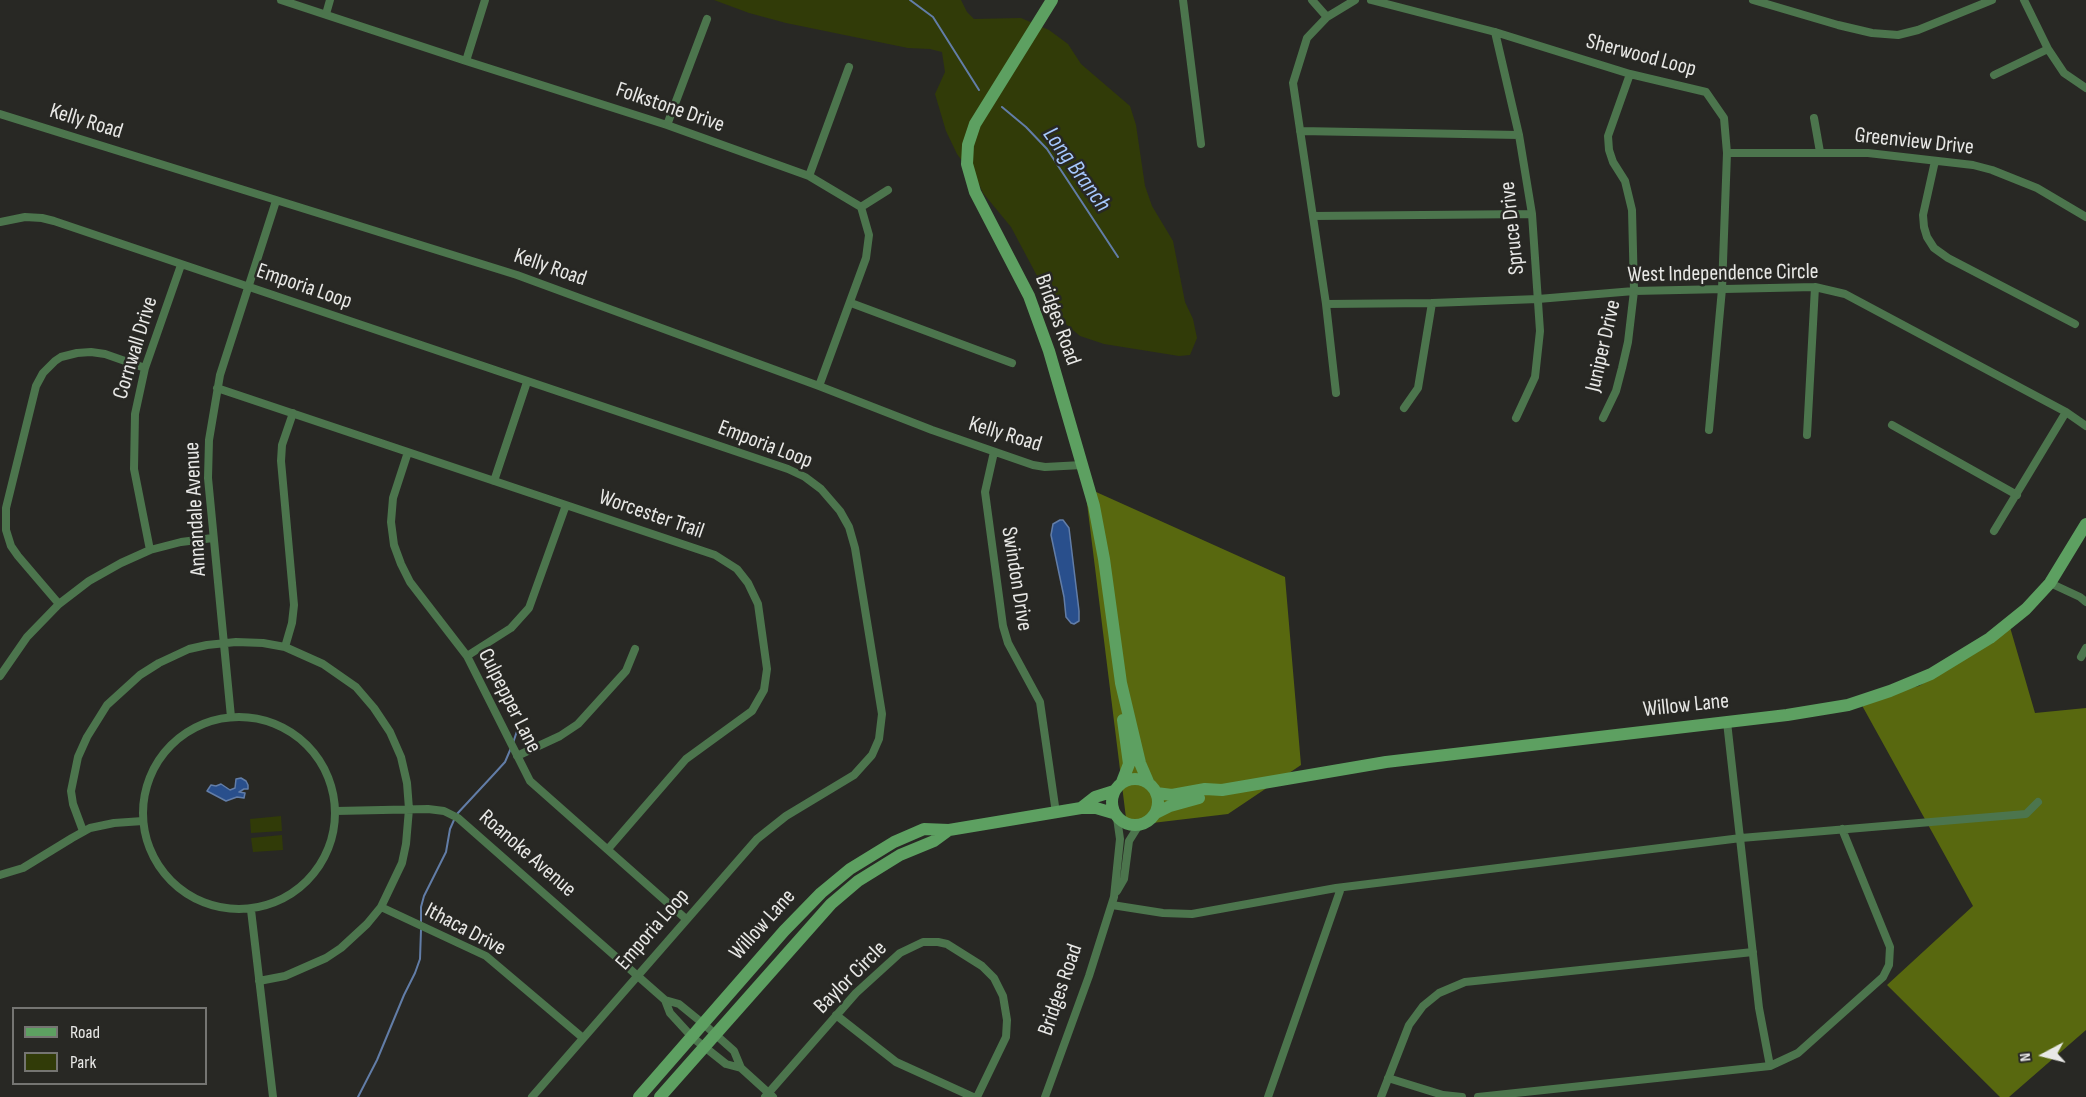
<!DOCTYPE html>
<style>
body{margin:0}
#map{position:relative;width:2086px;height:1097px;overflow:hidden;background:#282824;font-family:"Sofia Sans Condensed",sans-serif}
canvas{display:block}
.legend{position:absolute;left:12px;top:1007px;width:195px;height:78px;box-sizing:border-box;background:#282824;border:2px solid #757572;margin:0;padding:8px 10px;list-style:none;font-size:18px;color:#e8e8e6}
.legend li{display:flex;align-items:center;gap:12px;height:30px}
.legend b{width:30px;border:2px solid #757572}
.north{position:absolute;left:2014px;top:1025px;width:60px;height:60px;-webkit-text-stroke:4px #282824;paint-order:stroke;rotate:263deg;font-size:16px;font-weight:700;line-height:24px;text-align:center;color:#e8e8e6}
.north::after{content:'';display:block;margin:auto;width:21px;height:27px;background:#e8e8e6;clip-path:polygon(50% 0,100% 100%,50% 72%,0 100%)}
</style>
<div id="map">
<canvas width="2086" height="1097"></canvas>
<ul class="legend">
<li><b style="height:8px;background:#5da061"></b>Road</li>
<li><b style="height:16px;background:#313b08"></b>Park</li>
</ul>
<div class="north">N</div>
</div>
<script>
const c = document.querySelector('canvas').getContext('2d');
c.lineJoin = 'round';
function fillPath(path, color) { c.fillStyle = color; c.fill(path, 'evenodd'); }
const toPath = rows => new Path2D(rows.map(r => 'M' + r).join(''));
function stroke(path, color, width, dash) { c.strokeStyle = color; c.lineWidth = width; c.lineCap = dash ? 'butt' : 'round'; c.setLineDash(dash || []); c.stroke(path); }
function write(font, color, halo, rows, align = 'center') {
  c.font = font + ' "Sofia Sans Condensed",sans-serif'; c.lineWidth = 5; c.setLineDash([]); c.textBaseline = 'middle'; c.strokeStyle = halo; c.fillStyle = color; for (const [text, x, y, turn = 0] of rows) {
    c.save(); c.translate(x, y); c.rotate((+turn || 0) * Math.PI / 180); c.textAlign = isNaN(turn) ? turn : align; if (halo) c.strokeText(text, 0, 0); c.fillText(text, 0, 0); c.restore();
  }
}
const green = toPath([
 [714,0,961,0,967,12,974,19,1021,18,1049,30,1068,44,1081,64,1130,106,1136,125,1145,186,1152,206,1173,241,1185,302,1193,319,1197,338,1190,355,1179,356,1104,344,1080,336,1060,319,1011,227,983,193,979,184,957,154,946,131,935,94,945,72,942,52,930,49,908,48,786,23,749,13],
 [281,816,282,831,251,833,250,819],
 [282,835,283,850,253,852,251,838]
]);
const forest = toPath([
 [1085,487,1285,577,1301,765,1228,814,1127,826],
 [2007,617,2035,713,2086,708,2086,1030,2009,1097,2000,1097,1887,985,1973,906,1859,700,1919,686,1964,658]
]);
const water = toPath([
 [1060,520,1063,520,1069,528,1079,611,1079,621,1074,624,1071,623,1066,617,1064,597,1051,535,1053,524,1060,520],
 [241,778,246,781,248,785,248,789,244,789,239,792,245,793,244,798,237,797,226,801,207,791,211,785,216,786,221,784,230,790,235,788,236,779,241,778]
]);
const stream = toPath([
 [910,0,933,17,979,90],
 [1002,107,1026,127,1047,149,1118,257],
 [513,743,517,731],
 [456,815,495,773,505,762,511,748],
 [421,924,421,907,424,896,446,852,450,829,454,820],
 [358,1097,377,1060,404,995,415,973,420,959,421,930]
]);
const street = toPath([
 [281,0,466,61,667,125,809,176,861,207,869,235,866,258,819,386],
 [1183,0,1201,144],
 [1312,0,1327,17],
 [1371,0,1495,32,1630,74,1706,92,1724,118,1727,153,1722,289,1709,430],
 [1753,0,1838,25,1872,33,1898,35,1918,30,1992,0],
 [2024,0,2048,49,2064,73,2086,88],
 [326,14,330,0],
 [1495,32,1519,135,1532,214,1540,331,1535,377,1516,418],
 [466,61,485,0],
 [1994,75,2048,49],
 [0,114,517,275,819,386,932,430,1033,465,1045,467,1082,465],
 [1814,118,1820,152],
 [667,125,707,19],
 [1300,131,1519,135],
 [1727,153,1868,153,1973,165,1992,170,2037,188,2086,217],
 [1935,161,1923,215,1924,227,1927,237,1934,248,1948,258,2075,324],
 [809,176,849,67],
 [861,207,888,190],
 [1313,216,1532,214],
 [0,222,25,217,42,218,54,221,788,469,805,477,821,489,840,511,849,527,855,548,882,714,879,739,872,755,854,775,786,816,757,839,532,1097],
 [851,303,1012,363],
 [1326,304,1432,303,1538,299,1634,291,1815,287,1845,294,2066,412,2086,426],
 [217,388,715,555,737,569,748,583,758,604,767,669,764,690,752,711,686,759,608,849],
 [1336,393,1326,304,1293,83,1307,38,1327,17,1355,0],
 [1404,408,1418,388,1432,303],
 [1603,418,1616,391,1622,368,1628,342,1634,291,1632,210,1625,181,1613,162,1609,150,1608,136,1630,74],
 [1892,425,2017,495],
 [1807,435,1815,287],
 [408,452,393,498,391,522,394,545,401,564,410,582,467,656,530,781,686,919],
 [994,452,985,492,1003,626,1008,643,1040,702,1056,813],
 [494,481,527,382],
 [1994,531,2066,412],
 [150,550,134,469,135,414,145,368,181,265],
 [2050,583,2080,597,2086,602],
 [59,604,18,556,11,546,6,530,6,508,36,386,43,373,55,361,61,357,77,353,91,352,105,354,145,368],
 [285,647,292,623,294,605,281,461,282,445,293,413],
 [467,656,511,628,529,608,566,505],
 [2081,657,2086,648],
 [0,676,27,637,59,604,89,581,121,563,150,550,181,542,213,538],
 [231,717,208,478,209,440,220,375,276,201],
 '143 813a96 96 0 1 1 192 0a96 96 0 1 1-192 0Z',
 [1727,722,1759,1008,1770,1066],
 [517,756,560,736,578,724,626,671,635,649],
 [336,811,428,809,444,811,458,818,665,1000,670,1013,692,1037,726,1064,741,1068],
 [83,831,73,804,71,791,78,757,87,737,107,705,140,675,159,663,189,649,207,645,236,642,263,643,285,647,323,664,356,687,374,708,390,732,401,757,407,783,409,809,406,844,402,863,381,907,367,924,341,948,326,958,285,976,259,981],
 [0,875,23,868,72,838,90,828,114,823,143,821],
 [1117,891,1124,879,1129,841,1139,825],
 [1112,905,1163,913,1192,914,1336,888,1741,838,2026,814,2038,802],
 [381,907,486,956,583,1038],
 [251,910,273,1097],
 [665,1000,679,1004,706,1026,734,1051,741,1068,773,1097],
 [836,1015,896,1062,973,1097],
 [1388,1078,1443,1095,1462,1097],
 [765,1097,856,993,900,953,923,942,938,942,947,944,982,966,994,978,1003,996,1007,1020,1006,1037,977,1097],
 [1045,1097,1089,976,1114,897,1120,839,1117,818],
 [1268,1097,1341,888],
 [1381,1097,1409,1025,1423,1006,1439,993,1465,982,1753,952],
 [1478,1097,1770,1066,1798,1053,1883,977,1889,965,1890,947,1842,829]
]);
const secondary = toPath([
 [1052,0,975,124,968,145,967,164,975,192,1029,296,1049,351,1094,506,1104,559,1121,683,1140,763,1149,784],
 '1112 802a23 23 0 1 1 46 0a23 23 0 1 1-46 0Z',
 [1122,782,1129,764,1123,720],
 [1156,793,1172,795,1205,789,1222,790,1386,762,1787,715,1848,705,1890,691,1931,674,1990,638,2026,609,2050,583,2086,524],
 [1081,808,1095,797,1114,791],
 [1156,813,1170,806,1199,798],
 [639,1097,784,931,821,893,850,869,894,842,924,829,949,830,1081,808,1096,808,1113,813],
 [660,1097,831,904,858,881,900,855,934,841,949,830]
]);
const streetNames = [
 ["Sherwood Loop",1641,56,15],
 ["Folkstone Drive",670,108,19],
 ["Kelly Road",86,122,17],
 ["Greenview Drive",1914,142,6],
 ["Spruce Drive",1513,228,-96],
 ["Kelly Road",550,268,19],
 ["West Independence Circle",1723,274,-1],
 ["Emporia Loop",304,287,19],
 ["Bridges Road",1057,320,70],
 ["Juniper Drive",1604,346,-77],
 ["Cornwall Drive",136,348,-73],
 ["Kelly Road",1005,435,17],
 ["Emporia Loop",765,445,21],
 ["Annandale Avenue",196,509,-93],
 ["Worcester Trail",651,515,19],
 ["Swindon Drive",1016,579,81],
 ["Culpepper Lane",509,701,63],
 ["Willow Lane",1686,706,-6],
 ["Roanoke Avenue",527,854,41],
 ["Willow Lane",763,925,-48],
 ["Ithaca Drive",465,930,28],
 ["Emporia Loop",653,930,-49],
 ["Baylor Circle",851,978,-45],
 ["Bridges Road",1061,990,-71]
];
const waterNames = [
 ["Long Branch",1076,170,54]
];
fillPath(green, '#313b08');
fillPath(forest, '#58680f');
fillPath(water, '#294f8c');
stroke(water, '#627da7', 1.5);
stroke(stream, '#627da7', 2);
stroke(street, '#4c754d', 8);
stroke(secondary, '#5da061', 12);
write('22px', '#e8e8e6', '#282824', streetNames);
write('italic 24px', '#a6c8fd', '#282824', waterNames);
</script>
